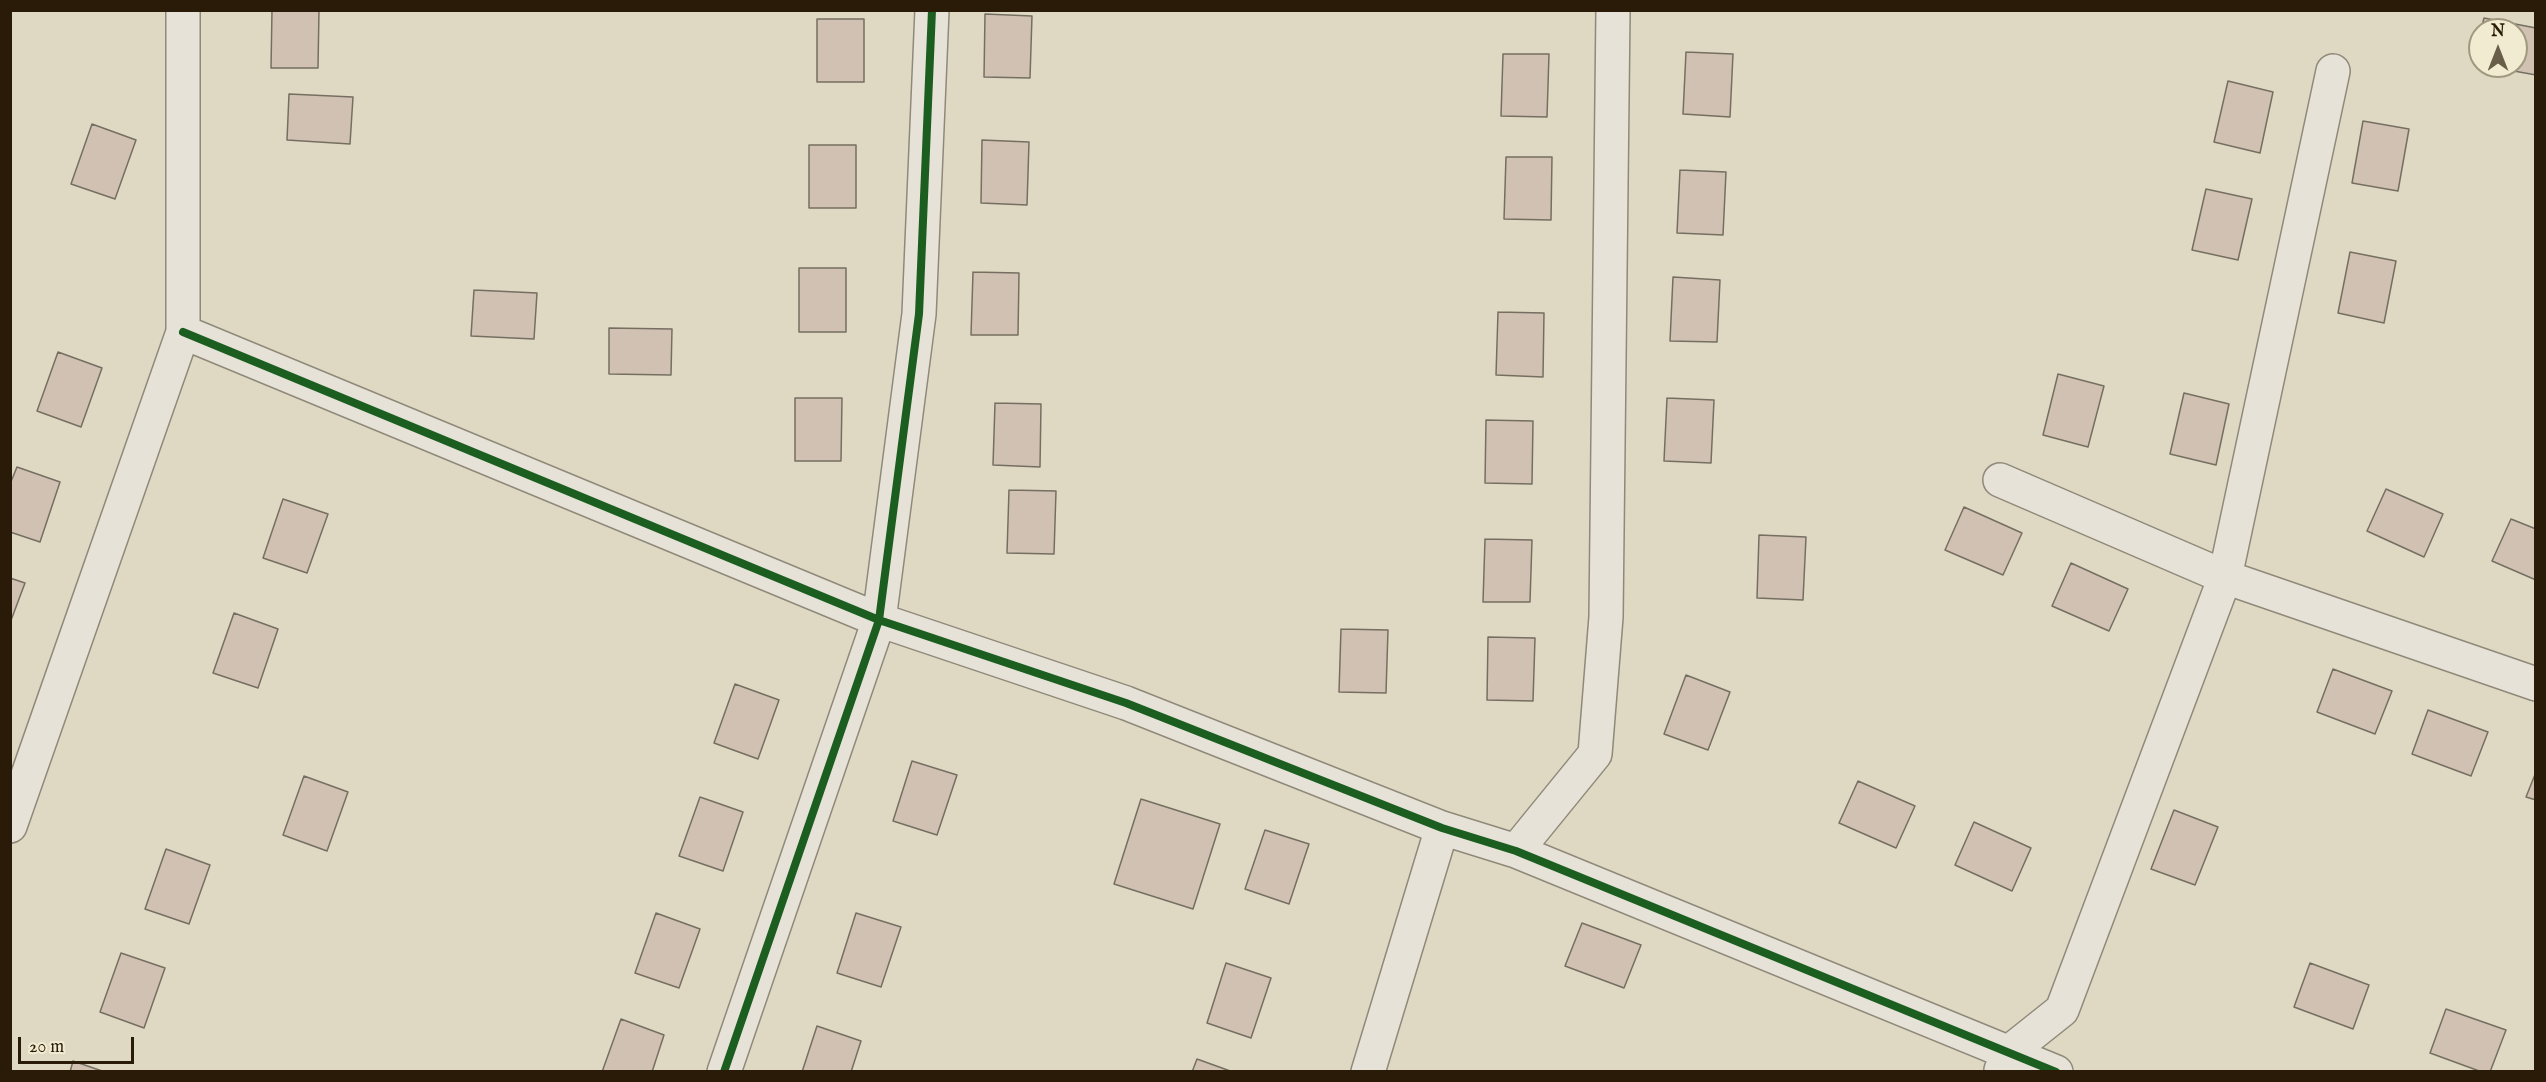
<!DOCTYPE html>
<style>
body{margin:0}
#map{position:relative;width:2546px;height:1082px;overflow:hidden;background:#dfd9c3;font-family:"IM FELL English",serif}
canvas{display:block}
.frame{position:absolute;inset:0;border:12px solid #291b07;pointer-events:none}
.north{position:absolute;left:2468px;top:18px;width:60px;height:60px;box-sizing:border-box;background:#f1ebd1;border:2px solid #a19880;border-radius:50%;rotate:0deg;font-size:16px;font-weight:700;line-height:24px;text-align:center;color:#291b07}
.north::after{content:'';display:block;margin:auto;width:21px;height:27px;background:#695e49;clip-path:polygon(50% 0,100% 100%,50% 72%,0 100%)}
.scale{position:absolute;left:18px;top:1037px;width:116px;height:27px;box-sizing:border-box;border:3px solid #291b07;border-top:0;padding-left:8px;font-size:18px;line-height:21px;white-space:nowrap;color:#291b07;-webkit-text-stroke:4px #f1ebd1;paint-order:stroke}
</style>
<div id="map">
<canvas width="2546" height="1082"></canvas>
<div class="frame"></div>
<div class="north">N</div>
<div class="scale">20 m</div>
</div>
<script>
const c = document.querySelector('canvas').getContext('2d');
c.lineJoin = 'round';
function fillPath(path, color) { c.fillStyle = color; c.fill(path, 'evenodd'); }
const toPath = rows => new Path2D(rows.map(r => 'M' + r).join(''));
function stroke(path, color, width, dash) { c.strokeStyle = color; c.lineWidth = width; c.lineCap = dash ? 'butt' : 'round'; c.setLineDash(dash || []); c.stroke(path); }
const building = toPath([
 [272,10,319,10,318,68,271,68,272,10],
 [985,14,1032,16,1030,78,984,77,985,14],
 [2484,18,2536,28,2536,75,2486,66,2516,66,2516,30,2481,30,2484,18],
 [817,19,864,19,864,82,817,82,817,19],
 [2480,37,2480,65,2475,64,2480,37],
 [1686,52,1733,54,1730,117,1683,114,1686,52],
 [1503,54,1549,54,1547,117,1501,116,1503,54],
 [2228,81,2273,92,2260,153,2214,142,2228,81],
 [289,94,353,97,350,144,287,140,289,94],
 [2363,121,2409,129,2398,191,2352,183,2363,121],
 [92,124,136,140,115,199,71,184,92,124],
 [982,140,1029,142,1027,205,981,203,982,140],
 [809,145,856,145,856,208,809,208,809,145],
 [1506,157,1552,157,1551,220,1504,219,1506,157],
 [1680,170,1726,172,1723,235,1677,233,1680,170],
 [2206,189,2252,199,2238,260,2192,250,2206,189],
 [2350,252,2396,261,2384,323,2338,313,2350,252],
 [799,268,846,268,846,332,799,332,799,268],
 [973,272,1019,273,1018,335,971,335,973,272],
 [1673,277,1720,280,1717,342,1670,341,1673,277],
 [474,290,537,293,534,339,471,336,474,290],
 [1498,312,1544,313,1543,377,1496,375,1498,312],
 [609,328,672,329,671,375,609,374,609,328],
 [58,352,102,368,81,427,37,411,58,352],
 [2058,374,2104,386,2088,447,2043,435,2058,374],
 [2184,393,2229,404,2216,465,2170,454,2184,393],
 [795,398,842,398,841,461,795,461,795,398],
 [1667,398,1714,400,1711,463,1664,461,1667,398],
 [995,403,1041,404,1040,467,993,465,995,403],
 [1486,420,1533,421,1532,484,1485,483,1486,420],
 [17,467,60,482,40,542,10,532,10,484,17,467],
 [2386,489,2443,514,2424,557,2367,531,2386,489],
 [1009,490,1056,491,1054,554,1007,553,1009,490],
 [283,499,328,514,307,573,263,558,283,499],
 [1964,507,2022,533,2003,575,1945,550,1964,507],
 [2511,519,2536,529,2536,580,2492,561,2511,519],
 [1759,535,1806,537,1803,600,1757,598,1759,535],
 [1485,539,1532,540,1530,602,1483,602,1485,539],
 [2071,563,2128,589,2109,631,2052,606,2071,563],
 [10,578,25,583,10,623,10,578],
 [234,613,278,629,258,688,213,673,234,613],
 [1341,629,1388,630,1386,693,1339,692,1341,629],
 [1488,637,1535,638,1533,701,1487,700,1488,637],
 [2333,669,2392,691,2375,734,2317,712,2333,669],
 [1686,675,1730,692,1708,750,1664,734,1686,675],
 [735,684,779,700,758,759,714,743,735,684],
 [2428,710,2488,732,2471,776,2412,754,2428,710],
 [912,761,957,775,937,835,893,821,912,761],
 [2536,772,2536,800,2526,797,2536,772],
 [304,776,348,792,327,851,283,835,304,776],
 [1858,781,1915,806,1896,848,1839,823,1858,781],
 [700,797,743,812,723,871,679,856,700,797],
 [1141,799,1220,824,1193,909,1114,884,1141,799],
 [2174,810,2218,827,2195,885,2151,869,2174,810],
 [1974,822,2031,848,2012,891,1955,865,1974,822],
 [1265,830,1309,844,1289,904,1245,889,1265,830],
 [166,849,210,865,189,924,145,909,166,849],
 [656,913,700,929,679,988,635,973,656,913],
 [856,913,901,927,881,987,837,973,856,913],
 [1582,923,1641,945,1624,988,1565,966,1582,923],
 [121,953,165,968,144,1028,100,1012,121,953],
 [1226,963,1271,978,1251,1038,1207,1023,1226,963],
 [2310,963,2369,985,2353,1029,2294,1007,2310,963],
 [2446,1009,2506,1030,2490,1072,2482,1072,2430,1053,2446,1009],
 [621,1019,664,1035,652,1072,602,1072,621,1019],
 [817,1026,861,1041,851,1072,802,1072,817,1026],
 [1197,1059,1233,1072,1192,1072,1197,1059],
 [73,1061,105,1072,70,1072,73,1061]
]);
const minor = toPath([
 [183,332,879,620,1126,703,1442,828,1516,851,2056,1072],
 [2000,480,2225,577,2536,684],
 [10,826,183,332,183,10],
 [1516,851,1595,754,1606,617,1613,10],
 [2001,1070,2008,1053,2062,1010,2225,577,2333,71],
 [724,1072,879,620,919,314,932,10],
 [1368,1072,1442,828]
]);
const cycleway = toPath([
 [183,332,879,620,1126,703,1442,828,1516,851,2056,1072],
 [724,1072,879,620,919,314,932,10]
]);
fillPath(building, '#d1c1b2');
stroke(building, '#756f62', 1.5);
stroke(minor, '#8f897a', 36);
stroke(minor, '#e6e2d7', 33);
stroke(cycleway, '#1b5e20', 8);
</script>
